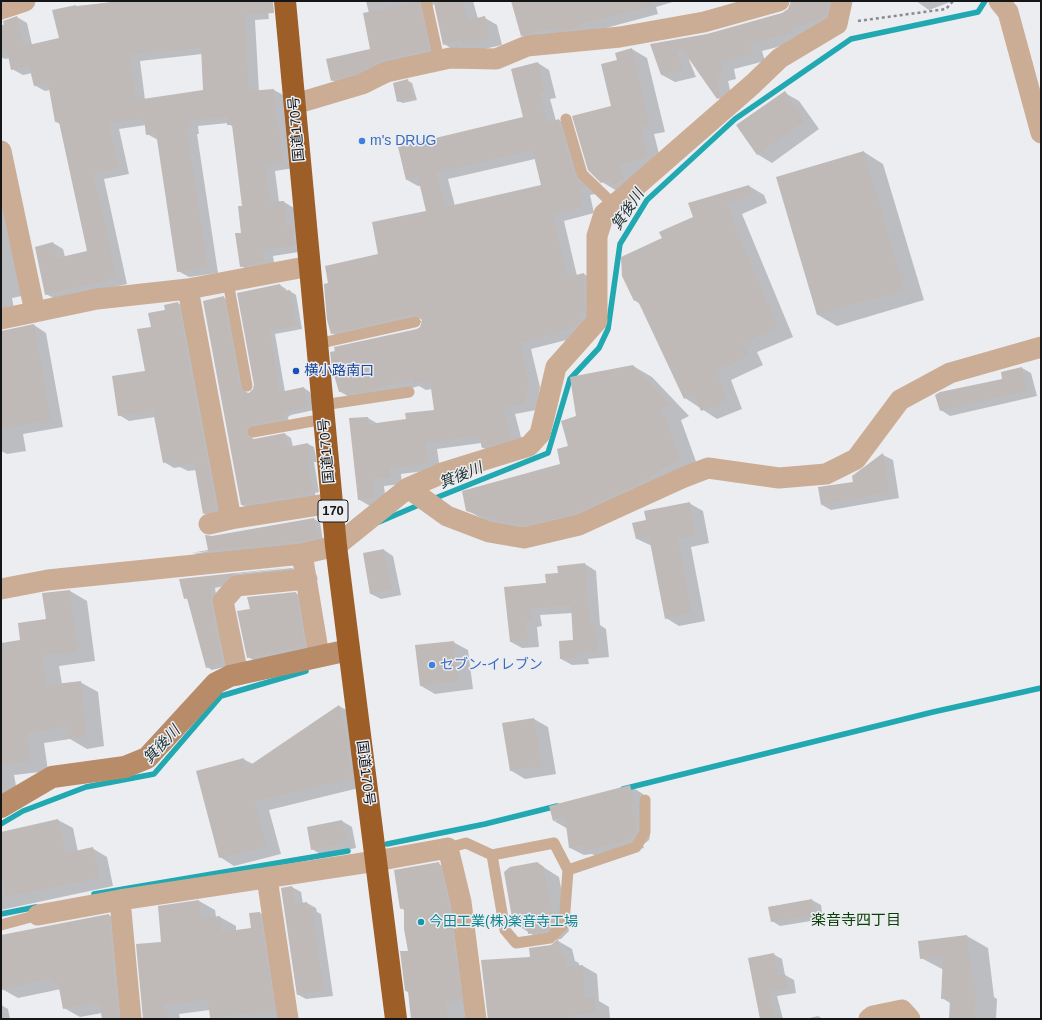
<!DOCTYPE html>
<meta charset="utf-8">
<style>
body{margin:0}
#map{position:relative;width:1042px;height:1020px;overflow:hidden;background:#ecedf1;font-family:Arial,sans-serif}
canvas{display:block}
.frame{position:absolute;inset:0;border:2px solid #151617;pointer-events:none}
</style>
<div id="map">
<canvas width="1042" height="1020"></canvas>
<div class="frame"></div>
</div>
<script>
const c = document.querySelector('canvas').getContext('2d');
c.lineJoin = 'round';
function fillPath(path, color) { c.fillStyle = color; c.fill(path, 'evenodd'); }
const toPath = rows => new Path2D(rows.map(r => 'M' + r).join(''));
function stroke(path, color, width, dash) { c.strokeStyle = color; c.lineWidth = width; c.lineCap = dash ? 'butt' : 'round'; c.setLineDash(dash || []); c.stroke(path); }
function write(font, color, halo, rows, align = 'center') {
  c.font = font + ' Arial,"Noto Sans JP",sans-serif'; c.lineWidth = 3; c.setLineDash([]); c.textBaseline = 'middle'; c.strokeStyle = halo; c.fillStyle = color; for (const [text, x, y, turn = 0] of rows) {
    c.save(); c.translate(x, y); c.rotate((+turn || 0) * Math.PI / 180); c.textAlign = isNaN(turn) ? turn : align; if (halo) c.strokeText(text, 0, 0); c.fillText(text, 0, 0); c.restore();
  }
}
const shadow = toPath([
 [125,1,267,1,269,19,255,20,259,92,274,90,285,96,294,168,275,171,279,202,284,202,294,208,305,251,273,256,275,268,252,272,241,266,243,207,233,127,228,123,198,126,199,134,197,134,218,273,189,277,178,271,158,140,147,134,146,125,119,129,129,174,104,179,127,284,57,300,46,294,53,243,63,249,65,257,88,252,60,124,56,122,50,90,45,91,34,85,32,73,23,75,12,69,10,58,5,59,1,57,1,26,17,17,27,23,32,45,60,38,76,6],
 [202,54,204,91,145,100,140,61],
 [366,1,473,1,478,19,485,18,497,25,502,45,475,51,456,51,444,44,435,3,432,6,442,57,344,87,332,80,371,50,369,13],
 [512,1,676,1,656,7,658,14,591,32,534,42,522,35],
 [794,1,846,1,804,40,762,51,765,61,734,69,736,79,728,81,733,103,730,105,718,98,690,58,689,60,696,77,675,82,662,75,652,45,707,35,783,13,789,10],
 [916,1,953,1,929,10],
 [632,49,647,58,665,132,654,134,662,166,635,173,639,189,617,191,602,182,618,61],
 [538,63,549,70,556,98,550,99,556,121,559,120,570,127,586,183,596,194,590,195,594,213,564,221,577,276,584,274,595,280,586,335,531,349,540,387,536,410,515,414,523,445,494,454,482,447,481,443,437,449,440,469,401,474,402,484,384,486,386,504,370,506,358,499,368,418,378,424,407,420,436,411,432,389,426,390,419,386,377,398,351,398,339,391,421,328,423,322,343,340,332,333,329,284,379,255,428,212,421,186,418,186,407,180,524,118],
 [535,159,542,186,455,206,448,179],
 [417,319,422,319,425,323],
 [408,81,412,83,417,100,403,103,398,101],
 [785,93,799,101,819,129,772,163,757,154],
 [864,152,883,164,924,300,837,326,818,315],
 [1,164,27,295,12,298,14,309,1,311],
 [749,186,764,195,767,203,742,214,793,337,757,352,763,365,731,380,742,409,717,419,685,398,640,304,634,300,663,238,694,218],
 [280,285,286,289,287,292,290,291,296,295,302,329,275,334,285,392,304,388,310,392,314,410,291,415,288,417,289,423,252,437,253,440,285,434,291,438,293,447,308,444,314,447,317,462,314,462,319,492,315,493,316,497,248,508,242,505,223,297,229,301,246,392,249,394,254,389],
 [178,303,188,309,227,515,214,519,204,513,196,470,188,471,180,467,174,468,164,462,155,417,129,421,119,415,147,372,152,327,166,310],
 [34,325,46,333,63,427,23,434,26,451,7,454,1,451,1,339],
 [633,366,652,377,689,416,681,420,699,470,543,536,486,521,467,510,561,464,569,447,578,417],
 [1022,368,1031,373,1037,396,950,416,941,410,1003,379,1002,373],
 [883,455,893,460,899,498,831,510,822,505,854,483,853,477],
 [689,503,703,511,709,543,691,547,705,621,679,626,666,618,652,546,637,539,647,521],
 [314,519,320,522,323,541,306,545,197,556,194,554,209,551,212,537],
 [384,550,393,556,401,595,381,599,371,594],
 [585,564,596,571,600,625,606,629,609,657,588,659,589,664,572,665,561,659,574,641,572,613,540,615,542,626,537,627,539,647,522,648,511,642,505,588,547,583,559,574,558,567],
 [292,568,295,570,215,588,228,666,212,670,207,667,189,600,185,598,180,580],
 [70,591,87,601,95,661,59,666,62,684,80,682,98,692,104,746,87,749,70,739,44,743,48,771,14,775,17,792,1,794,1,644,22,641,47,620],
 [296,593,301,596,310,649,253,660,248,657],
 [453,642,468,650,473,689,435,694,421,686],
 [339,706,354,714,367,786,269,810,281,854,234,866,220,857,243,759,253,764],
 [534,719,548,727,556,774,525,779,510,770],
 [630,786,643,794,647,811,644,812,650,836,649,840,643,845,644,848,600,858,592,854,584,855,570,848,568,829,554,821],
 [58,820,73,828,78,852,92,848,107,857,113,886,1,910,1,833],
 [342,821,352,827,356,848,322,855,312,849],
 [537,863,559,877,569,931,561,939,544,942,514,923],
 [439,864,453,872,477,1019,412,1019,409,993,406,991,409,951,405,911,401,908],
 [292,887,301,892,303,904,307,903,316,908,317,912,321,914,333,996,306,999,297,994,282,889],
 [812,900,821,905,823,919,780,926,772,921,769,907],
 [199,901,215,910,216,917,220,917,236,926,236,931,252,929,260,913,276,922,290,1019,213,1019,211,1017,210,1010,179,1014,180,1019,144,1019,162,942],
 [109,915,125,924,134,1019,103,1019,102,1013,80,1017,64,1008,61,989,18,998,2,989,1,937],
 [967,936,988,948,994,997,997,999,996,1019,950,1019,950,1003,942,998,944,970,921,958],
 [558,941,572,949,575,961,579,963,579,966,583,966,597,974,599,1001,609,1007,610,1019,488,1019,482,961,531,958],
 [773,954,782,959,785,975,794,980,796,993,777,996,783,1019,761,1019],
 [1,1005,8,1009,10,1019,1,1019],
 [818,1016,823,1019,805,1019]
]);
const stream = toPath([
 [433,499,548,453,570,379,599,348,608,329,620,244,647,200,735,119,851,39,978,12,985,1],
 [379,522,421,504],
 [623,789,933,712,1041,688],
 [1,824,23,811,86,787,154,774,221,696,306,671],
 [387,844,485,824,557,806],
 [94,894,348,851],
 [1,914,36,907]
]);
const building = toPath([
 [118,1,273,1,274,13,245,15,249,91,274,89,277,126,279,125,283,163,265,165,270,202,284,201,287,226,292,225,295,246,263,250,265,262,240,267,235,233,241,233,238,206,242,206,232,125,227,125,227,117,188,121,189,128,187,129,208,267,177,272,156,133,146,135,144,119,109,123,119,168,94,174,117,278,45,295,35,247,53,242,57,258,87,251,59,122,55,122,48,83,34,86,29,66,11,70,7,51,1,52,1,25,4,25,3,21,17,16,24,46,59,38,52,10,76,5,76,7],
 [201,48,203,90,136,100,130,55],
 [419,1,430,50,383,60,358,73,331,81,326,59,370,49,363,13],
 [442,1,463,1,468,20,485,16,490,38,462,45,461,40,443,45,434,3],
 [511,1,651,1,652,6,579,25,580,29,555,31,554,28,521,36],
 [791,1,830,1,826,16,823,19,791,29,793,33,750,45,753,54,722,62,724,72,716,74,721,96,717,99,682,49,677,53,684,70,661,75,650,44,707,34,782,13,788,9],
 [632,48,650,124,640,126,648,158,620,164,625,180,611,186,610,180,601,183,588,170,572,116,611,106,601,64,617,60,615,53],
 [538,62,545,92,540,93,547,123,559,119,575,176,586,187,579,189,583,207,553,214,568,277,584,273,585,311,579,313,581,321,574,328,520,343,529,380,525,404,504,408,512,439,482,448,479,436,426,443,429,463,390,468,391,478,373,479,375,498,358,500,349,418,368,417,369,424,406,419,405,413,434,410,430,381,414,384,413,379,365,392,346,394,345,391,339,392,332,368,330,352,335,351,334,347,417,329,420,327,422,321,420,317,413,315,331,334,327,320,324,286,324,284,328,283,325,266,378,254,372,222,426,211,418,178,406,180,398,147,523,117,511,69],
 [531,151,533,152,541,185,445,207,437,173],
 [408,79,413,98,397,102,393,83],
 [785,91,805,121,757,155,736,125],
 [864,151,905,290,817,315,776,177],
 [749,185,752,195,727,205,778,328,743,343,749,356,716,371,727,400,701,411,694,394,684,399,637,299,634,301,622,276,621,257,662,238,659,232,693,217,688,203],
 [280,284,282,291,290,290,296,326,270,331,280,392,304,387,308,407,285,412,282,414,283,419,251,425,248,427,246,433,248,437,254,439,285,433,288,447,308,443,311,458,308,459,313,489,310,490,310,494,241,505,203,301,224,296,240,387,244,392,249,393,253,389,254,385,237,293],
 [178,302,217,510,203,514,194,463,177,466,175,460,163,463,153,411,118,416,112,376,145,371,137,329,151,327,148,313,165,310,164,305],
 [34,324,51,420,1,429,1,331],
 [633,365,671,405,662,409,681,459,635,486,575,514,524,526,502,522,466,511,462,491,560,464,557,449,568,446,561,421,576,416,570,377],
 [1022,367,1028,391,940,411,935,395,940,392,1002,379,1001,372],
 [883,453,890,492,821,505,818,487,853,482,852,476],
 [690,502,696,536,678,539,692,613,665,619,649,537,636,539,632,523,646,520,644,511],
 [314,518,318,538,300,542,191,553,208,550,205,535,212,536],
 [384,549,392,590,370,594,363,553],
 [585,563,590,622,595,621,598,651,577,653,578,658,560,659,559,641,573,640,571,606,530,609,531,620,526,621,528,641,510,642,504,587,546,583,545,574,558,573,557,566],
 [292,567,235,574,227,578,223,583,210,586,212,596,211,603,223,663,206,668,187,598,184,599,179,579],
 [70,590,78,652,42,656,47,685,81,681,87,737,69,739,67,727,27,733,31,761,1,765,1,643,20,640,18,623,46,619,42,593],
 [296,592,305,646,247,658,237,611,250,609,247,597],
 [454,641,459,681,420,686,415,645],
 [339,705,349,745,349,750,347,751,353,778,255,802,267,846,219,858,196,771,244,758,246,768],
 [534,718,542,766,510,771,502,723],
 [630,785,635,804,632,805,637,828,636,833,630,837,631,840,586,851,584,846,569,848,565,817,553,821,549,806],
 [58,819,66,853,93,847,100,878,6,897,1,875,1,832],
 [342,820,347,843,311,850,307,827],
 [439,862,449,904,462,1000,446,1002,448,1019,411,1019,408,991,405,991,400,951,408,951,404,929,404,908,400,909,394,870],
 [537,862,544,867,555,923,547,931,528,934,527,921,513,924,504,872,510,867],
 [292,886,295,904,307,902,308,908,312,908,324,991,297,995,281,888],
 [812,899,815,915,771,922,768,907],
 [199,900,201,918,220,916,222,932,251,928,249,913,260,912,275,1011,210,1018,208,1000,164,1005,165,1019,143,1019,136,944,161,942,158,906],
 [109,914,119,1019,102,1019,99,1002,63,1009,58,983,52,984,51,979,1,990,1,935],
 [967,935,973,986,976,986,975,1019,949,1019,950,999,941,999,943,956,920,959,918,941],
 [558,939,561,955,565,954,566,966,583,965,585,998,595,998,596,1014,569,1016,569,1019,488,1019,481,960,530,957,529,948,551,945],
 [774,953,778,975,785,974,788,988,769,992,776,1019,760,1019,748,958]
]);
const path = toPath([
 [858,21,946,9,953,1]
]);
const lane = toPath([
 [426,1,439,60],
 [566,119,582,174,614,205],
 [228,282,247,386],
 [317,344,415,322],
 [323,405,409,392],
 [253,432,324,419],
 [448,848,466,843,492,855,505,930,516,943,550,938,564,924,568,870,554,843,492,855],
 [568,870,636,847,645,832,645,800],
 [1,925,38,915]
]);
const street = toPath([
 [999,1,1008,12,1041,133],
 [1,9,25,1],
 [295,104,362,84,386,72,450,58,496,59,527,46,620,37,704,22,779,1],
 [1,151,35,312],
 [188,289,231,519],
 [1,319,97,299,188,289,310,266],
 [408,488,447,516,489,532,524,538,579,525,682,478,708,468,779,478,826,474,856,459,900,400,950,373,1041,347],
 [209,524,231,519,332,503],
 [1,589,48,580,302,554],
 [319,656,302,554,336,546,408,488,445,472,529,446,540,434,556,367,597,321,597,236,604,214,753,84,780,58,837,24,842,1],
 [238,675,223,601,236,586,307,579],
 [267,878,288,1019],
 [120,900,131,1019],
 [38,915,120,900,376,861,448,848,461,902,476,1019],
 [869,1019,873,1016,902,1010,910,1019]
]);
const secondary = toPath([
 [1,807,52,777,125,767,147,758,216,683,230,676,349,650]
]);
const highway = toPath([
 [285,1,336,546,396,1019]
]);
const markers = [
 [362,141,4,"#3f7fe0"],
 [296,371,4,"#1a4fb4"],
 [432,665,4,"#3f7fe0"],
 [421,922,4,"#0f9aa8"]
];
const shields = [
 [333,511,30]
];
const shieldNames = [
 ["170",333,511]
];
const streetNames = [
 ["国道170号",297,129,-95],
 ["国道170号",327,451,-95],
 ["国道170号",365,773,83]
];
const shopNames = [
 ["m's DRUG",370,141],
 ["セブン-イレブン",440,665]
];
const transitNames = [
 ["横小路南口",304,371]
];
const cultureNames = [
 ["今田工業(株)楽音寺工場",429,922]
];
const waterNames = [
 ["箕後川",628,210,-56],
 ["箕後川",461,476,-22],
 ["箕後川",162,745,-47]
];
const neighbourhoodNames = [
 ["楽音寺四丁目",856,921]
];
fillPath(shadow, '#0003');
stroke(stream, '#22a8b1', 5.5);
fillPath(building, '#bfb9b8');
stroke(path, '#898a8c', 2.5, [3, 3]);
stroke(lane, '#cbac95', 11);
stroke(street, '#cbac95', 21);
stroke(secondary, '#b88b69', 22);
stroke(highway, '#9d5e27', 22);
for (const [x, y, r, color] of markers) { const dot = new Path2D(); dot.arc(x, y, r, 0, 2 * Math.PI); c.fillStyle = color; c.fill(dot); stroke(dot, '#ecedf1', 1.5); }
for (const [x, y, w] of shields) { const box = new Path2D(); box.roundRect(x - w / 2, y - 11, w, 22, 3); c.fillStyle = '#ecedf1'; c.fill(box); stroke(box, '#151617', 1); }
write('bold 13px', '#151617', null, shieldNames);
write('14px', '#151617', '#ecedf1', streetNames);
write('14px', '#366cbe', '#ecedf1', shopNames, 'left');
write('14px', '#164399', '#ecedf1', transitNames, 'left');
write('14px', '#0d838f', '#ecedf1', cultureNames, 'left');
write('italic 15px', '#1d3234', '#ecedf1', waterNames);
write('15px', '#083f06', '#ecedf1', neighbourhoodNames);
</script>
